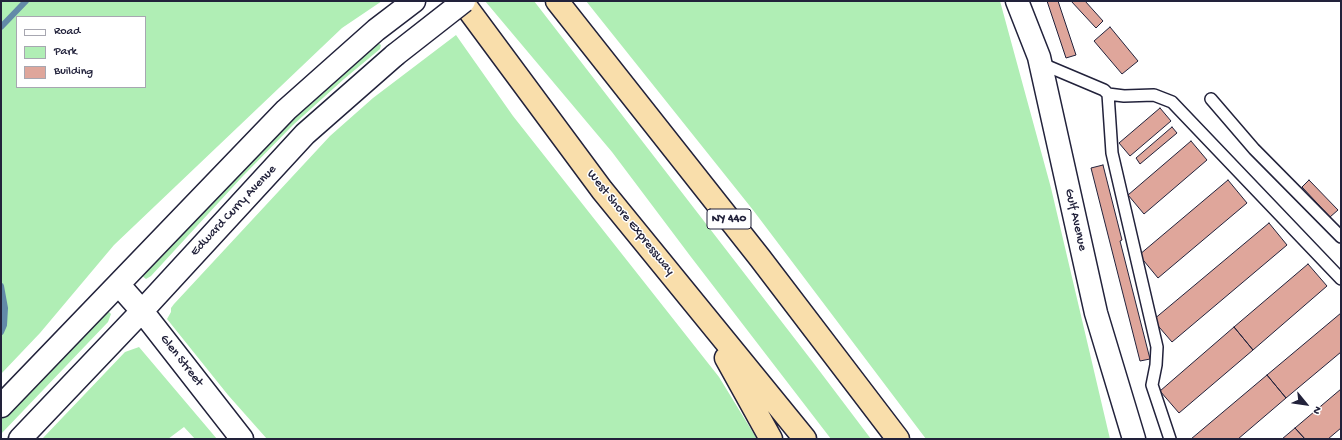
<!DOCTYPE html>
<style>
body{margin:0}
#map{position:relative;width:1342px;height:440px;overflow:hidden;background:#fff;font-family:"Gochi Hand",sans-serif}
canvas{display:block}
.frame{position:absolute;inset:0;border:2px solid #22223b;pointer-events:none}
.legend{position:absolute;left:16px;top:16px;width:130px;height:72px;box-sizing:border-box;background:#fff;border:1px solid #a7a7b1;margin:0;padding:5px 7px;list-style:none;font-size:12px;color:#22223b}
.legend li{display:flex;align-items:center;gap:8px;height:20px}
.legend b{width:20px;border:1px solid #a7a7b1}
.north{position:absolute;left:1286px;top:384px;width:40px;height:40px;-webkit-text-stroke:3px #fff;paint-order:stroke;rotate:119deg;font-size:11px;font-weight:700;line-height:16px;text-align:center;color:#22223b}
.north::after{content:'';display:block;margin:auto;width:14px;height:18px;background:#22223b;clip-path:polygon(50% 0,100% 100%,50% 72%,0 100%)}
</style>
<div id="map">
<canvas width="1342" height="440"></canvas>
<div class="frame"></div>
<ul class="legend">
<li><b style="height:5px;background:#fff"></b>Road</li>
<li><b style="height:11px;background:#b0eeb5"></b>Park</li>
<li><b style="height:11px;background:#dfa69b"></b>Building</li>
</ul>
<div class="north">N</div>
</div>
<script>
const c = document.querySelector('canvas').getContext('2d');
c.lineJoin = 'round';
function fillPath(path, color) { c.fillStyle = color; c.fill(path, 'evenodd'); }
const toPath = rows => new Path2D(rows.map(r => 'M' + r).join(''));
function stroke(path, color, width, dash) { c.strokeStyle = color; c.lineWidth = width; c.lineCap = dash ? 'butt' : 'round'; c.setLineDash(dash || []); c.stroke(path); }
function write(font, color, halo, rows, align = 'center') {
  c.font = font + ' "Gochi Hand",sans-serif'; c.lineWidth = 3; c.setLineDash([]); c.textBaseline = 'middle'; c.strokeStyle = halo; c.fillStyle = color; for (const [text, x, y, turn = 0] of rows) {
    c.save(); c.translate(x, y); c.rotate((+turn || 0) * Math.PI / 180); c.textAlign = isNaN(turn) ? turn : align; if (halo) c.strokeText(text, 0, 0); c.fillText(text, 0, 0); c.restore();
  }
}
const green = toPath([
 [1,1,382,1,342,28,114,245,40,333,1,374],
 [17,17,145,17,145,87,17,87],
 [485,1,534,1,812,361,871,439,831,439,691,257,612,152],
 [586,1,1000,1,1051,188,1110,439,926,439,753,210],
 [456,35,513,116,719,377,757,439,267,439,228,395,167,319,171,312,171,308,174,304,330,136,373,98],
 [378,43,381,45,380,49,344,79,293,125,242,177,151,276,146,279,142,276,141,275,289,119],
 [107,310,111,314,108,322,1,434,1,417,101,311],
 [139,347,217,439,195,439,184,427,168,439,42,439,125,352]
]);
const stream = toPath([
 [1,27,26,1],
 [1,286,5,308,4,325,1,332]
]);
const building = toPath([
 [1047,1,1058,1,1076,55,1066,58,1047,1],
 [1071,1,1085,1,1103,21,1096,28,1071,1],
 [1110,27,1138,61,1122,74,1094,41,1110,27],
 [1160,108,1171,121,1130,156,1119,143,1160,108],
 [1172,127,1177,133,1140,164,1136,158,1172,127],
 [1191,141,1207,160,1144,214,1128,195,1191,141],
 [1103,165,1122,240,1120,241,1150,359,1140,361,1091,168,1103,165],
 [1228,180,1247,203,1158,278,1139,255,1228,180],
 [1309,180,1338,210,1330,217,1302,187,1309,180],
 [1269,223,1287,245,1172,342,1153,320,1269,223],
 [1308,264,1327,286,1253,350,1234,327,1308,264],
 [1341,313,1341,352,1286,398,1267,375,1341,313],
 [1234,327,1253,350,1179,413,1160,391,1234,327],
 [1267,375,1286,398,1238,439,1191,439,1267,375],
 [1341,389,1341,428,1328,439,1305,439,1295,428,1341,389],
 [1295,428,1305,439,1282,439,1295,428]
]);
const lane = toPath([
 [1040,63,1104,90,1108,94,1124,96,1154,95,1172,102,1341,279],
 [1108,94,1112,153,1157,347,1156,365,1152,385,1170,439],
 [1211,99,1254,149,1341,237]
]);
const secondary = toPath([
 [1017,1,1039,57,1096,313,1134,439],
 [119,285,142,311,242,439],
 [1,406,286,110,376,30,414,1],
 [20,439,142,311,305,134,395,55]
]);
const highway = toPath([
 [462,1,602,190,805,439],
 [557,1,760,258,898,439],
 [726,358,771,439]
]);
const secondaryBridge = toPath([
 [395,55,464,1]
]);
const shields = [
 [729,219,44]
];
const shieldNames = [
 ["NY 440",729,219]
];
const streetNames = [
 ["Edward Curry Avenue",234,211,-47],
 ["Gulf Avenue",1075,220,77],
 ["West Shore Expressway",630,223,51],
 ["Glen Street",181,361,52]
];
fillPath(green, '#b0eeb5');
stroke(stream, '#638aa8', 6);
fillPath(building, '#dfa69b');
stroke(building, '#22223b', 1);
stroke(lane, '#22223b', 14);
stroke(secondary, '#22223b', 25);
stroke(highway, '#22223b', 25);
stroke(lane, '#fff', 11);
stroke(secondary, '#fff', 22);
stroke(highway, '#f9deab', 22);
stroke(secondaryBridge, '#22223b', 25, []);
stroke(secondaryBridge, '#fff', 22);
for (const [x, y, w] of shields) { const box = new Path2D(); box.roundRect(x - w / 2, y - 10, w, 20, 3); c.fillStyle = '#fff'; c.fill(box); stroke(box, '#22223b', 1); }
write('bold 12px', '#22223b', null, shieldNames);
write('13px', '#22223b', '#fff', streetNames);
</script>
